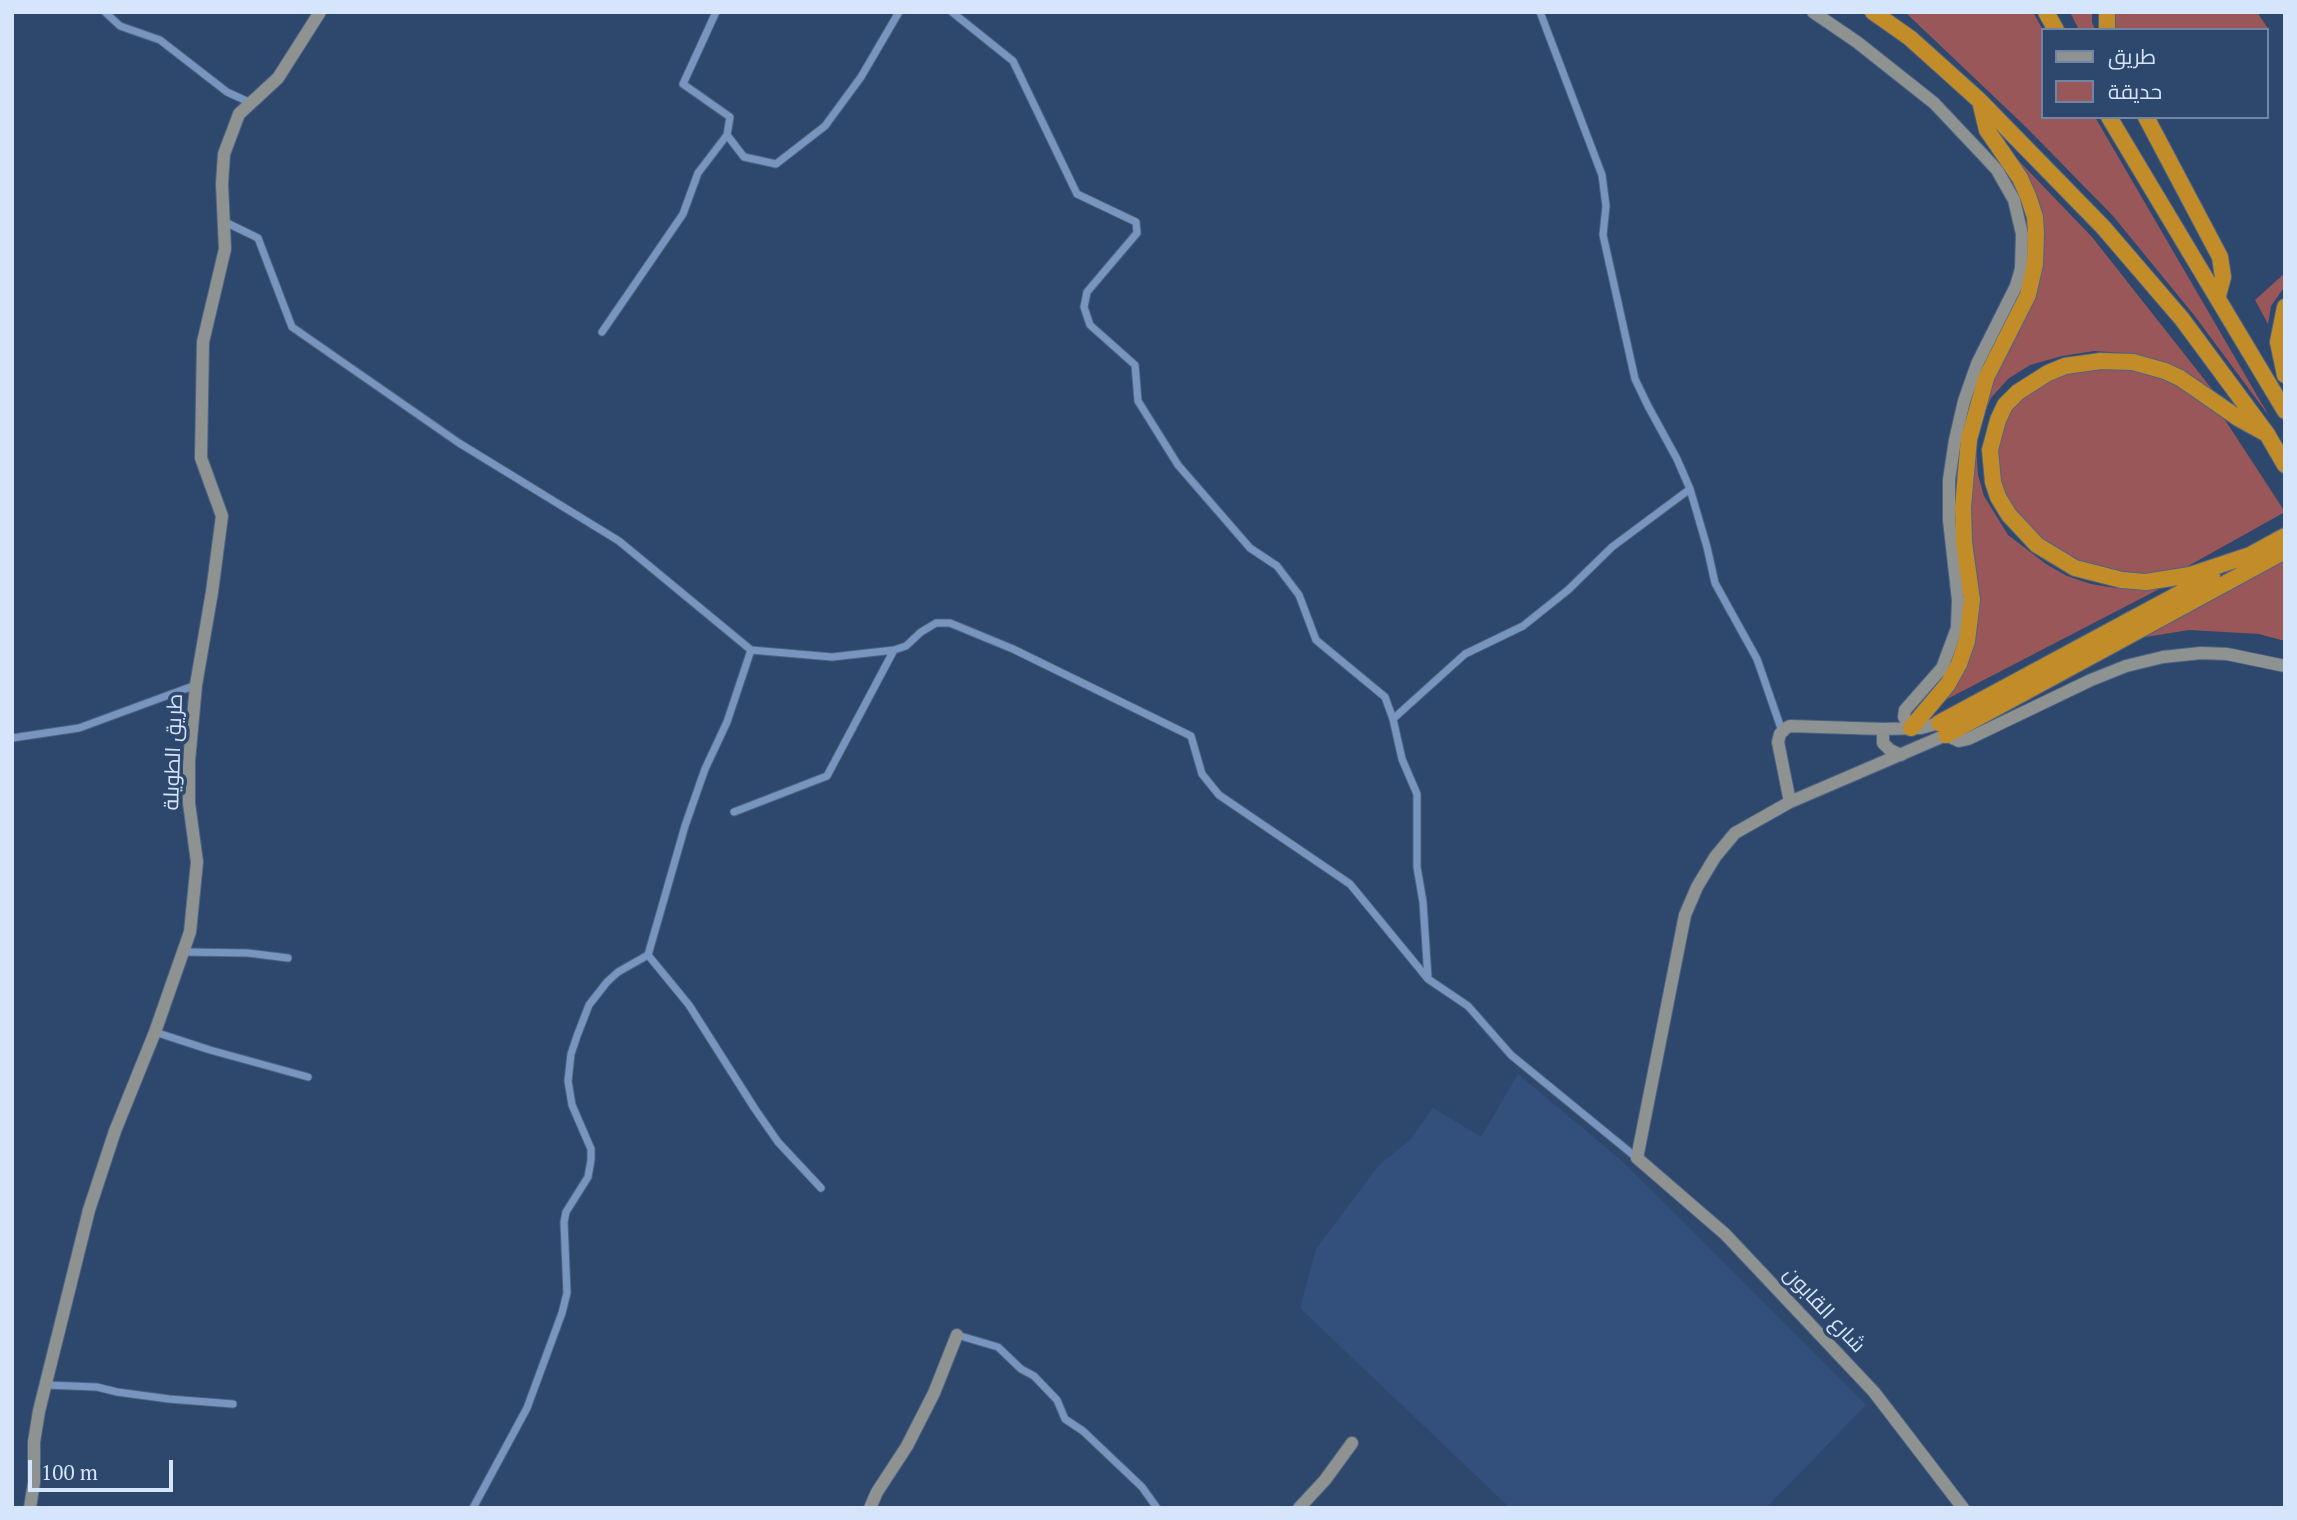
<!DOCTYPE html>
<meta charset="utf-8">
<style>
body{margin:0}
#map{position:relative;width:2297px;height:1520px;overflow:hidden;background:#2e476d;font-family:"PT Serif",Cairo,serif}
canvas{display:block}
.frame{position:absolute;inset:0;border:14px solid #d5e5fc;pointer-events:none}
.legend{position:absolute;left:2041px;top:28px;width:228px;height:91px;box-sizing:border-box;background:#2e476d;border:2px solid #7186a6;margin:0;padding:9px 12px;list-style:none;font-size:21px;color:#d5e5fc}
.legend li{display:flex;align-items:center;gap:14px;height:35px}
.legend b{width:35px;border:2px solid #7186a6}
.scale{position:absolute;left:28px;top:1460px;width:145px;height:32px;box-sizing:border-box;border:4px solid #d5e5fc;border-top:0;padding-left:9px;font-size:21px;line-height:24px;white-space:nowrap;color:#d5e5fc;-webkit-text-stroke:5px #2e476d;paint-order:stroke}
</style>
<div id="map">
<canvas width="2297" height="1520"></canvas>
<div class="frame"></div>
<ul class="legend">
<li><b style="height:9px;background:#8e9392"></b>طريق</li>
<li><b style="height:19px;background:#995759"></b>حديقة</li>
</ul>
<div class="scale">100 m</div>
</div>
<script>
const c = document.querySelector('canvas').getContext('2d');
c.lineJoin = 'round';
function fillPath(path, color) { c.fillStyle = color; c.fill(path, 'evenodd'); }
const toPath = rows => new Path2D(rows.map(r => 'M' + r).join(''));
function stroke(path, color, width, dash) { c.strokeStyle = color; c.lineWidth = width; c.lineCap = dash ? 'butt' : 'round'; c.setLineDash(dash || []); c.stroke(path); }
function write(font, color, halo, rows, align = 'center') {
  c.font = font + ' "PT Serif",Cairo,serif'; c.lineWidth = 7; c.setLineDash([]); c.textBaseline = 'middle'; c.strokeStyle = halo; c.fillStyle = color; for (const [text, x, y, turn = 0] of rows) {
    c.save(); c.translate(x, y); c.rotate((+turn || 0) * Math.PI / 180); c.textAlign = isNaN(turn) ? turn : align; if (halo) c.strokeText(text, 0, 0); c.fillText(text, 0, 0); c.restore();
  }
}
const built = toPath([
 [1518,1074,1622,1161,1866,1405,1766,1508,1510,1508,1300,1308,1316,1249,1379,1165,1410,1140,1433,1108,1481,1137]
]);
const green = toPath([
 [1905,12,2033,12,2043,30,2043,117,2095,117,2269,416,2194,315,2113,216,2027,128],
 [2070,12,2092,12,2092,22,2095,30,2079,30],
 [2109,12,2257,12,2269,30,2112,30],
 [2016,158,2092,237,2215,393,2182,372,2155,360,2123,353,2094,351,2062,356,2030,365,2008,379,1991,398,1979,426,1976,447,1978,475,1984,496,2008,535,2046,564,2067,576,2091,584,2116,588,2165,586,1924,711,1974,623,1963,531,1971,424,2040,258],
 [2285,273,2285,286,2271,306,2268,324,2255,300],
 [2122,368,2153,373,2177,383,2207,404,2225,420,2285,512,2181,570,2145,576,2095,570,2051,550,1998,491,1994,430,2004,406,2065,370],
 [2285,558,2285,641,2259,634,2189,630,2127,640]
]);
const street = toPath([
 [105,12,120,26,160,40,227,92,251,103],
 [952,12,1013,61,1077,194,1136,222,1137,233,1087,292,1084,307,1090,325,1135,365,1138,401,1178,465,1250,548,1277,566,1299,595,1316,640,1385,697,1393,719,1402,759,1417,794,1417,867,1423,902,1428,978],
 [1540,12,1602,175,1606,206,1603,235,1635,379,1648,406,1677,459,1690,489,1707,547,1715,583,1757,659,1782,731],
 [727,135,744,157,776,164,825,126,861,77,899,12],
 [225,222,258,238,292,327,459,443,619,541,751,650,832,657,894,650,906,646,921,632,936,623,950,623,1013,649,1191,736,1202,774,1219,795,1350,884,1428,979,1468,1006,1511,1055,1637,1158],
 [602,332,683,214,698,173,727,135,730,117,683,84,716,12],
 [1393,719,1465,654,1523,626,1568,590,1612,547,1690,489],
 [12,738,79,728,196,685],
 [734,812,827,776,894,650],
 [184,952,248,953,288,958],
 [648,955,689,1005,755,1109,778,1142,821,1188],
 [155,1032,210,1050,308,1077],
 [957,1335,998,1347,1021,1369,1034,1376,1057,1400,1065,1419,1083,1431,1142,1487,1157,1508],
 [46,1385,97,1387,117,1392,169,1399,233,1404],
 [473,1508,527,1408,562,1313,567,1293,564,1222,566,1212,588,1177,591,1160,591,1149,572,1105,568,1081,571,1054,577,1036,589,1005,607,982,618,972,648,955,685,826,705,769,727,722,751,650]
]);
const secondary = toPath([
 [1813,12,1857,42,1934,103,1985,157,1997,170,2014,200,2022,234,2021,269,2016,286,1977,364,1964,401,1955,440,1949,480,1949,520,1958,600,1957,628,1942,668,1905,710,1904,717,1911,728],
 [1883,729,1883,743,1890,750,1901,755],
 [1790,802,1778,742,1780,734,1786,728,1790,726,1883,729,1921,728,1939,723],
 [30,1508,34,1482,34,1442,39,1411,89,1210,115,1131,155,1032,190,932,197,862,189,803,189,761,196,685,212,592,222,516,201,458,203,342,225,249,222,184,224,154,239,114,278,78,320,12],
 [870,1508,877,1492,907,1446,934,1393,957,1335],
 [1299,1508,1325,1480,1352,1443],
 [1963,1508,1874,1392,1725,1234,1637,1158,1685,915,1697,887,1715,857,1735,833,1790,802,1946,735,1959,741,1968,739,2091,680,2126,666,2163,657,2201,653,2227,654,2285,666]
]);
const highway = toPath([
 [1873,12,1910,38,1980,101,2103,227,2182,319,2267,434,2285,465],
 [2046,12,2056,30],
 [2107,30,2107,12],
 [2109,117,2285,411],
 [2146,117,2220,257,2223,277,2218,296],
 [2285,307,2278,342,2285,375],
 [2250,555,2190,575,2146,582,2122,580,2075,568,2037,545,2009,515,1998,497,1993,482,1990,450,1998,420,2005,405,2018,392,2048,373,2065,366,2101,361,2133,362,2165,371,2180,378,2238,418,2267,434],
 [2241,560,2285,536],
 [1939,723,2212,576],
 [1911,728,1948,684,1959,664,1967,641,1972,600,1964,542,1963,507,1969,439,1986,378,2028,295,2035,264,2036,233,2035,217,2028,196,2020,178,1987,130,1980,101],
 [1946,735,2285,551]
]);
const streetNames = [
 ["طريق الطويلة",174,752,-88],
 ["شارع القابون",1824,1310,47]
];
fillPath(built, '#33507c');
fillPath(green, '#995759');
stroke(street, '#4f6484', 9);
stroke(secondary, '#4f6484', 14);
stroke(highway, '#4f6484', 18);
stroke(street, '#7895bf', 7);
stroke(secondary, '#8e9392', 12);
stroke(highway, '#c28d29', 16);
write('21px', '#d5e5fc', '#2e476d', streetNames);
</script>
